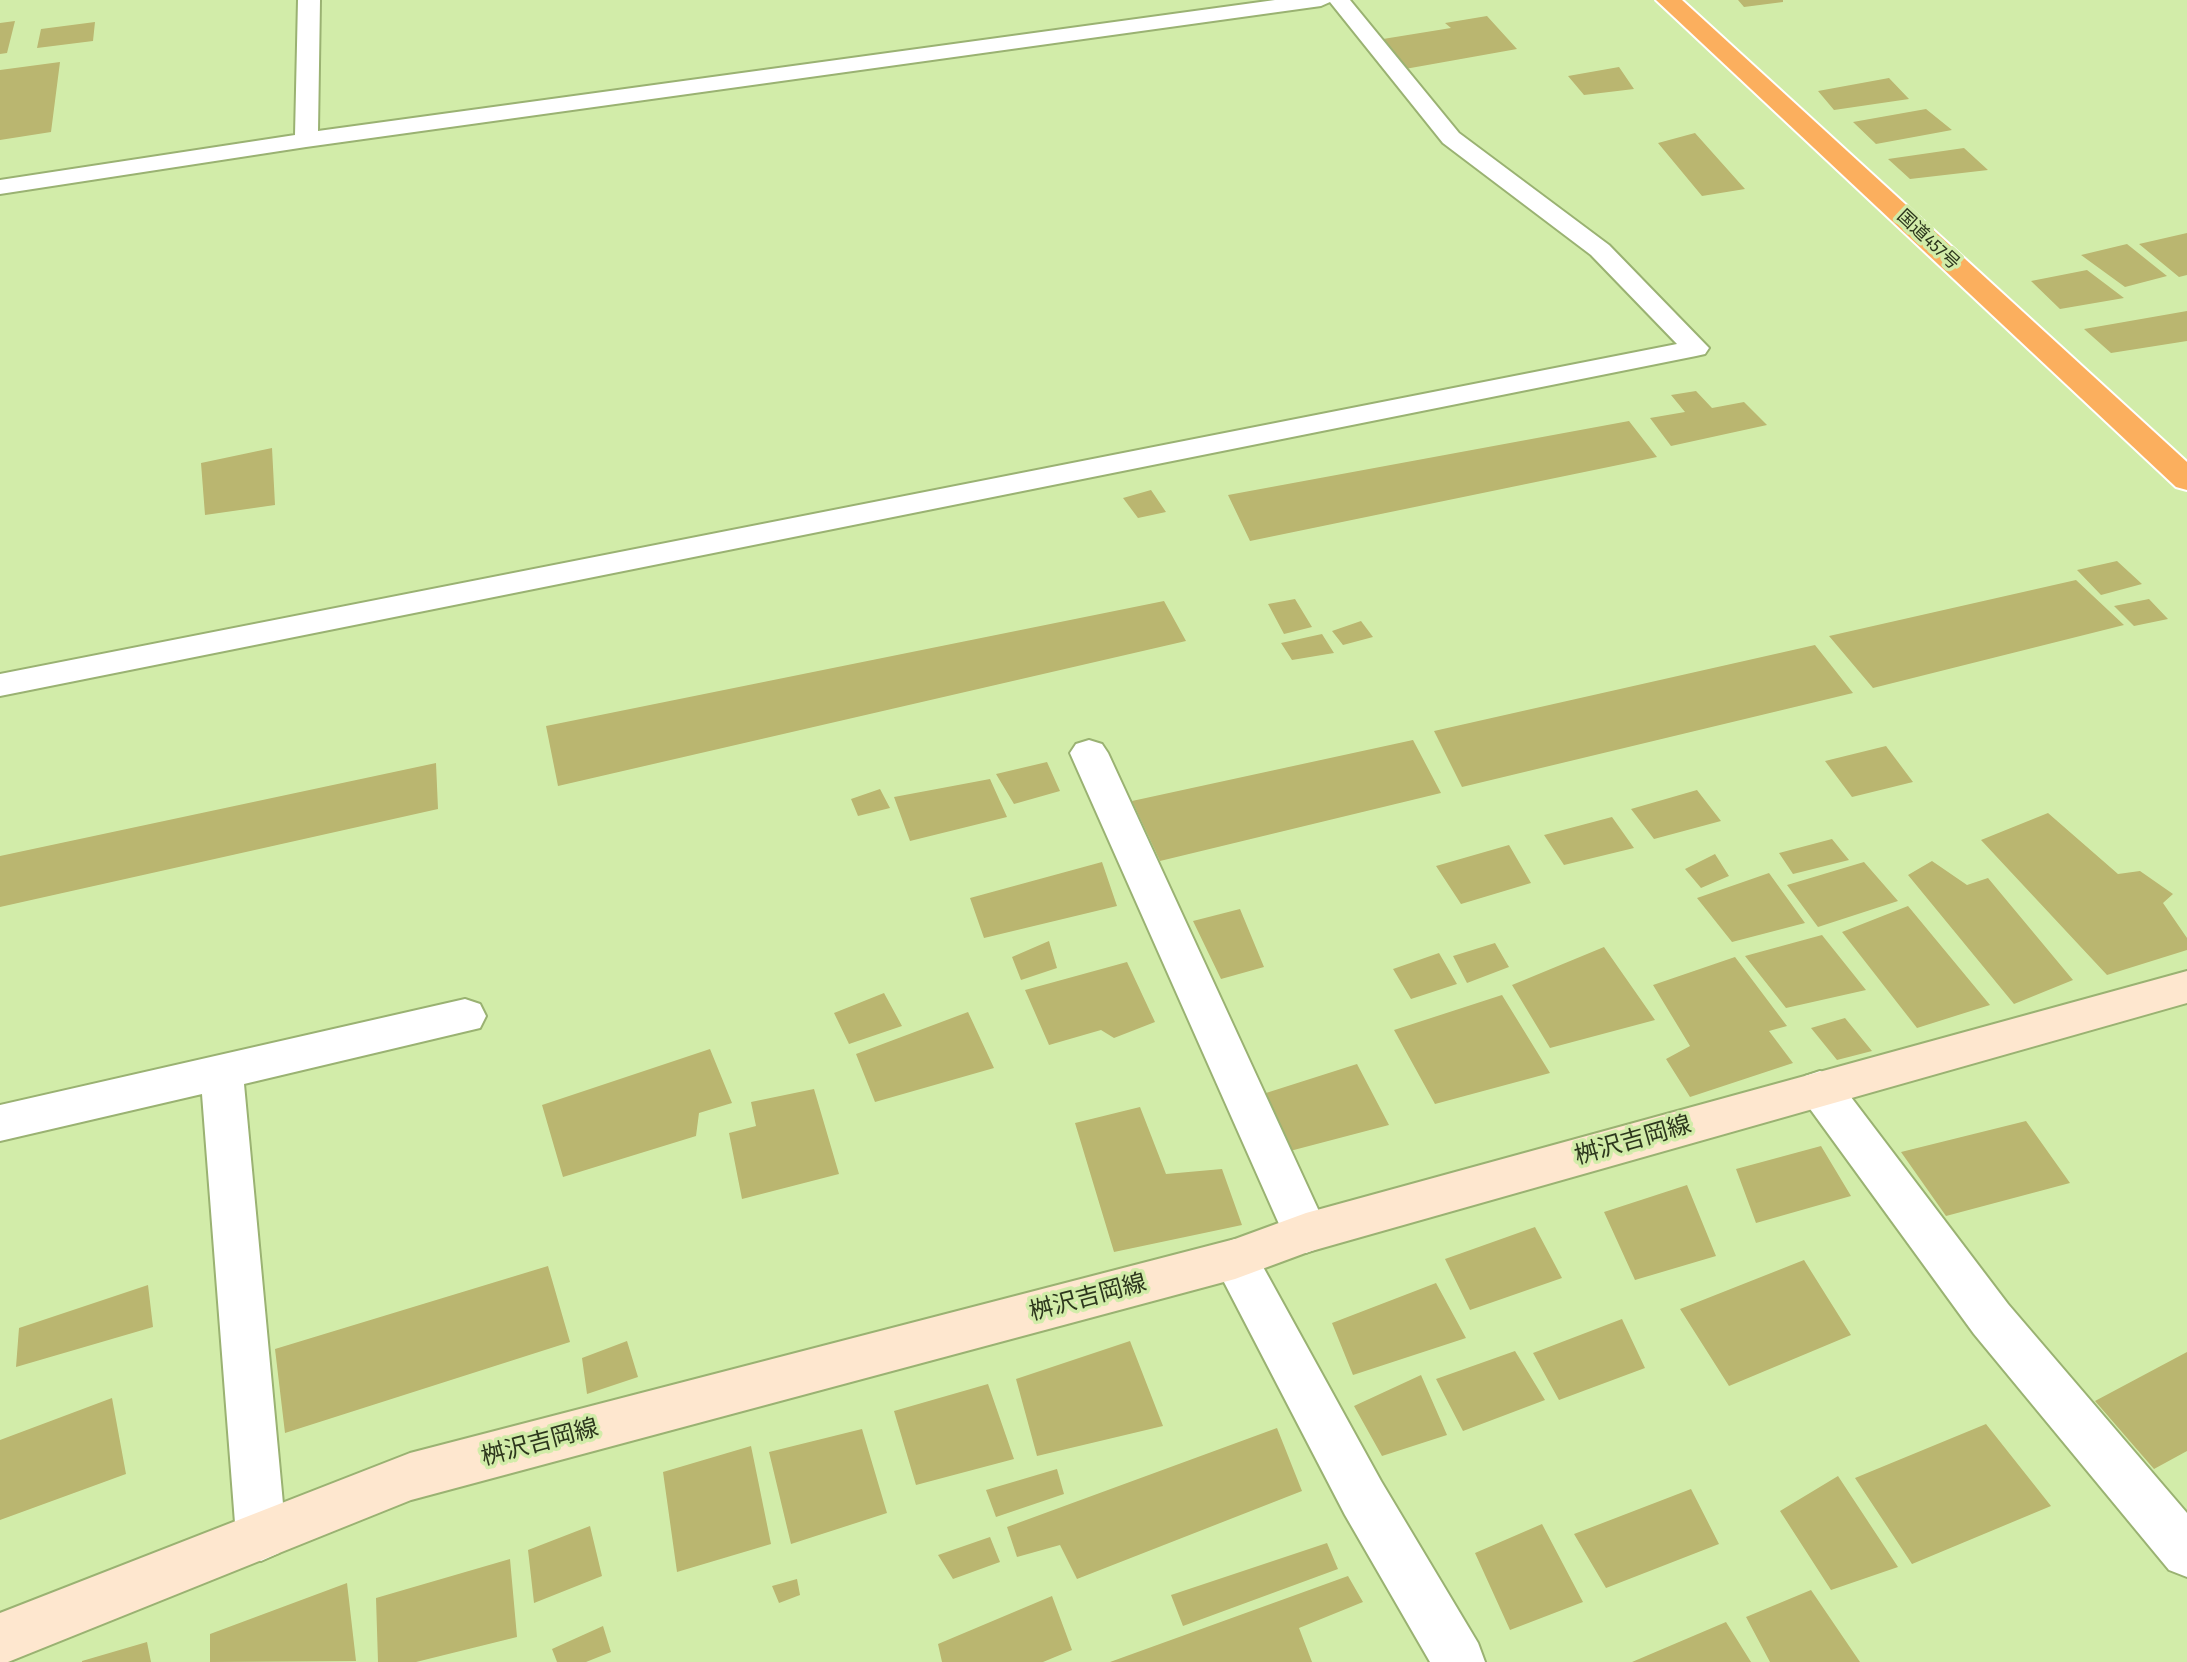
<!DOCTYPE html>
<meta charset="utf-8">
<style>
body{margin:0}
canvas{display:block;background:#d2eca9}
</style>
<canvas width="2187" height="1662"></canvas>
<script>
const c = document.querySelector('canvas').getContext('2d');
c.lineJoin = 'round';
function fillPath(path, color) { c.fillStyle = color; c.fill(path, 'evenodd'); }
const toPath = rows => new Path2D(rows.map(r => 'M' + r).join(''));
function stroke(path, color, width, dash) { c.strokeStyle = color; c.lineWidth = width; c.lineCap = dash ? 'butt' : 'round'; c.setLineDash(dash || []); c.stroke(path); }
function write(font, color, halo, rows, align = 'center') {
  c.font = font + ' "Fira Sans Condensed","Noto Sans JP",sans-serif'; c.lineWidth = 7; c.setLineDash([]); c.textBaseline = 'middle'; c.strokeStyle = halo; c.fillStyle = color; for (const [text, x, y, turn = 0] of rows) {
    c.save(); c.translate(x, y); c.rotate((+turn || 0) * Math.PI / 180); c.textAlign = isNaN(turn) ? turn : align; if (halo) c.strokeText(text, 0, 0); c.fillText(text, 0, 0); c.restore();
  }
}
const building = toPath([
 [1738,0,1783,0,1783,2,1744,7],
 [1487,16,1517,49,1405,69,1383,39,1451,28,1445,23],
 [15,21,7,53,0,54,0,23],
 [95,22,93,41,37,48,41,29],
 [60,62,51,132,0,140,0,70],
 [1619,67,1634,89,1584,95,1568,76],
 [1889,78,1909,99,1834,110,1818,91],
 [1926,109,1952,130,1876,144,1853,122],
 [1695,133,1745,189,1702,196,1658,143],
 [1964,148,1988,170,1910,179,1888,159],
 [2187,233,2187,275,2179,277,2139,244],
 [2127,244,2167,276,2125,287,2081,255],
 [2087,270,2124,298,2060,309,2031,281],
 [2187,311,2187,341,2111,353,2084,329],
 [1696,391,1712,408,1744,402,1767,425,1671,446,1650,418,1685,412,1671,395],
 [1629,421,1657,457,1250,541,1228,495],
 [272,448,275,505,205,515,201,463],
 [1151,490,1166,512,1138,518,1123,498],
 [2117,561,2142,584,2101,595,2077,570],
 [2076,580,2124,625,1873,688,1829,636],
 [1295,599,1312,627,1284,634,1268,604],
 [2149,599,2168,619,2134,626,2114,606],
 [1164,601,1186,641,558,786,546,726],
 [1361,621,1373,637,1343,645,1332,631],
 [1322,634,1334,653,1292,660,1281,643],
 [1815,645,1853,693,1462,787,1434,731],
 [1413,740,1441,793,1160,861,1132,801],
 [1886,746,1913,782,1852,797,1825,761],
 [1047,762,1060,791,1014,804,996,774],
 [436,763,438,809,0,907,0,856],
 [990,779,1007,817,910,841,894,797],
 [880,789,890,808,858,816,851,799],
 [1697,790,1721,821,1654,839,1631,809],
 [2048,813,2118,874,2140,871,2173,894,2163,903,2187,938,2187,950,2107,975,1981,840],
 [1612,817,1634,848,1564,865,1544,835],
 [1832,839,1849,860,1793,874,1779,853],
 [1509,845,1531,883,1461,904,1436,866],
 [1715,854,1729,876,1701,888,1685,869],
 [1932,861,1967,885,1988,878,2073,980,2014,1004,1908,875],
 [1102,862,1117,906,984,938,970,898],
 [1864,862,1898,901,1818,927,1787,885],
 [1769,873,1805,923,1732,942,1697,898],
 [1908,906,1990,1005,1917,1028,1842,932],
 [1240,909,1264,967,1221,979,1193,921],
 [1822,935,1866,990,1786,1008,1745,956],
 [1049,941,1057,968,1021,980,1012,957],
 [1495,943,1509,967,1467,983,1453,956],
 [1604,947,1655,1020,1550,1048,1512,985],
 [1439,953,1457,984,1411,999,1393,969],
 [1735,957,1787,1026,1769,1031,1793,1063,1690,1097,1666,1059,1690,1046,1653,985],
 [1127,962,1155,1022,1114,1038,1101,1030,1049,1045,1025,990],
 [884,993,902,1026,849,1044,834,1013],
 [1502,995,1550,1073,1435,1104,1394,1030],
 [968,1012,994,1068,875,1102,856,1054],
 [1845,1018,1872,1051,1837,1060,1811,1028],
 [710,1049,732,1103,699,1113,696,1136,563,1177,542,1105],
 [1357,1064,1389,1125,1290,1151,1266,1093],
 [814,1089,839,1174,742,1199,729,1133,756,1126,751,1102],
 [1140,1107,1166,1174,1222,1169,1242,1225,1114,1252,1075,1123],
 [2026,1121,2070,1183,1946,1216,1901,1152],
 [1821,1146,1851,1196,1756,1223,1736,1169],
 [1687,1185,1716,1256,1635,1280,1604,1212],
 [1535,1227,1562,1278,1470,1310,1445,1259],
 [1804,1260,1851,1335,1729,1386,1680,1309],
 [548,1266,570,1342,285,1433,275,1349],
 [1436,1283,1466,1338,1353,1375,1332,1323],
 [148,1285,153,1327,16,1367,19,1328],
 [1622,1319,1645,1368,1559,1400,1533,1353],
 [627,1341,638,1377,587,1394,582,1358],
 [1130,1341,1163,1426,1037,1456,1016,1379],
 [1515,1351,1545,1400,1463,1431,1436,1379],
 [2187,1352,2187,1451,2154,1469,2095,1401],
 [1421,1375,1447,1435,1382,1456,1354,1406],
 [988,1384,1014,1459,916,1485,894,1411],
 [112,1398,126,1474,0,1520,0,1440],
 [1986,1424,2051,1506,1912,1564,1855,1478],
 [1277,1428,1302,1491,1077,1579,1060,1545,1017,1557,1007,1527],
 [862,1429,887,1513,791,1544,769,1452],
 [751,1446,771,1544,677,1572,663,1472],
 [1057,1469,1064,1494,996,1517,986,1490],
 [1838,1476,1898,1567,1831,1590,1780,1511],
 [1691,1489,1719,1544,1606,1588,1574,1534],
 [1542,1524,1583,1602,1510,1630,1475,1553],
 [590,1526,602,1576,534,1603,528,1550],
 [990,1537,1000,1562,953,1579,938,1555],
 [1327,1543,1338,1569,1183,1626,1171,1595],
 [510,1559,517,1637,416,1662,378,1662,376,1598],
 [1348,1576,1363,1602,1299,1628,1312,1662,1110,1662],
 [797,1579,800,1595,779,1603,772,1586],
 [347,1583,356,1661,210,1662,210,1634],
 [1811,1590,1860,1662,1770,1662,1746,1617],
 [1052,1596,1072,1650,1043,1662,942,1662,938,1644],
 [1726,1622,1751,1662,1632,1662],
 [603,1626,611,1652,586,1662,557,1662,552,1649],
 [147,1642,151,1662,82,1662,82,1661]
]);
const lane = toPath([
 [298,0,320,0,318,131,1275,0,1350,0,1459,133,1609,245,1709,348,1705,354,1696,356,0,696,0,674,1677,344,1591,255,1443,143,1330,2,1321,6,306,147,0,194,0,180,295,135,298,0]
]);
const street = toPath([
 [1089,740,1102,744,1108,753,1329,1233,1322,1247,1306,1253,1290,1247,1283,1233,1070,753,1076,744,1089,740],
 [465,999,480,1004,486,1016,480,1028,244,1084,286,1536,279,1553,261,1561,243,1553,236,1536,202,1094,0,1141,0,1105,465,999],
 [1820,1071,1835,1076,2008,1304,2187,1513,2187,1577,2169,1570,1974,1334,1805,1102,1799,1089,1805,1076,1820,1071],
 [1235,1239,1251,1245,1381,1481,1478,1643,1485,1662,1430,1662,1345,1515,1212,1259,1219,1245,1235,1239]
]);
const secondary = toPath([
 [2187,971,2187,1003,1308,1252,1235,1279,411,1500,8,1662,0,1662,0,1613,410,1453,1235,1239,1306,1213,2187,971]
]);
const highway = toPath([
 [1656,0,1682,0,2187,462,2187,490,2176,487,1656,0]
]);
const farStreetnames = [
 ["国道457号",1928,240,43]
];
const nearStreetnames = [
 ["桝沢吉岡線",1633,1141,-16],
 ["桝沢吉岡線",1088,1298,-15],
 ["桝沢吉岡線",540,1443,-15]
];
fillPath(building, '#bab670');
stroke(lane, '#9ab272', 4);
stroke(street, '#9ab272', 4);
stroke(secondary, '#9ab272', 4);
stroke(highway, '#fff', 4);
fillPath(lane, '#fff');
fillPath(street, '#fff');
fillPath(secondary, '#fee7cf');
fillPath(highway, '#fbaf5e');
write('18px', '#2d371d', '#d2eca9', farStreetnames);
write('24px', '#2d371d', '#d2eca9', nearStreetnames);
</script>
